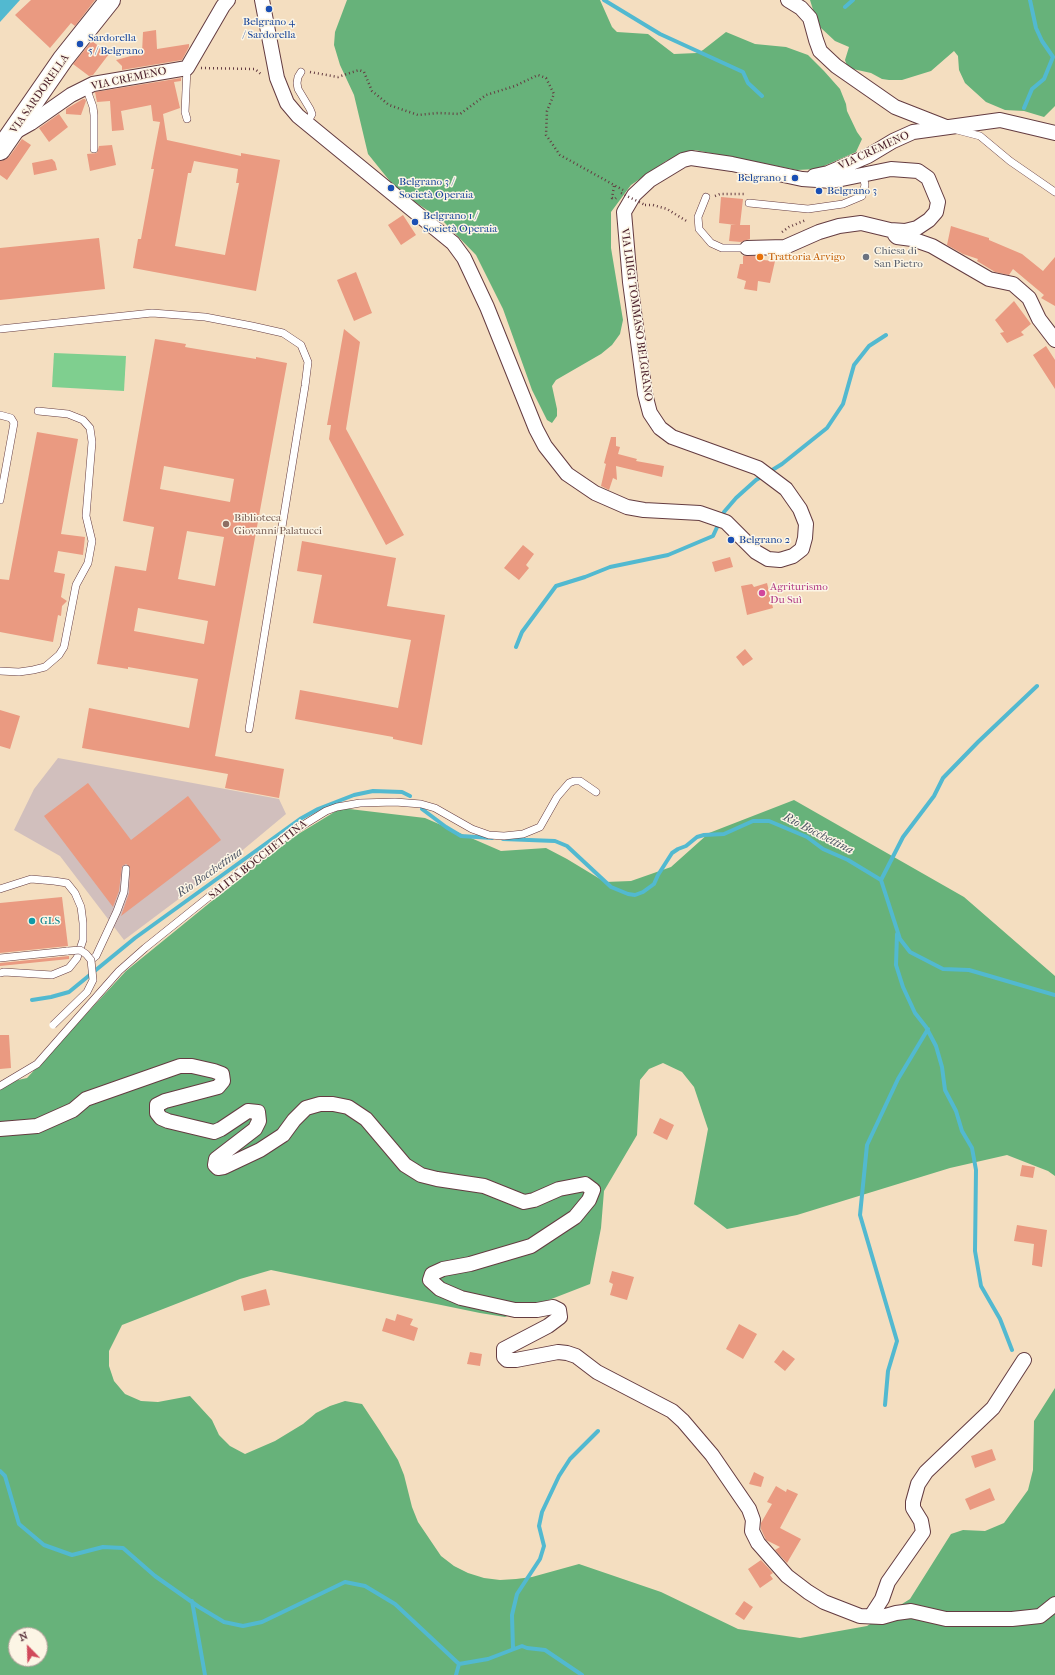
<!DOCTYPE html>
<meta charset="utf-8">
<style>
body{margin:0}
#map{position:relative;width:1055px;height:1675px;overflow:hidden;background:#f4dec0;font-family:"IM FELL French Canon",serif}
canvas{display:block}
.north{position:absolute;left:8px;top:1627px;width:40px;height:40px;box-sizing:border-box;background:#fcf5e5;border:1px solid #b59f9b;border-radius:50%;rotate:337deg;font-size:11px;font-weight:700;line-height:16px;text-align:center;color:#4a1f2b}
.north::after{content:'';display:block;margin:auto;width:14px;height:18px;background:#d1495b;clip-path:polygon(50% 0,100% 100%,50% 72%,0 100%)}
</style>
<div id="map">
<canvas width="1055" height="1675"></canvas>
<div class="north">N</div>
</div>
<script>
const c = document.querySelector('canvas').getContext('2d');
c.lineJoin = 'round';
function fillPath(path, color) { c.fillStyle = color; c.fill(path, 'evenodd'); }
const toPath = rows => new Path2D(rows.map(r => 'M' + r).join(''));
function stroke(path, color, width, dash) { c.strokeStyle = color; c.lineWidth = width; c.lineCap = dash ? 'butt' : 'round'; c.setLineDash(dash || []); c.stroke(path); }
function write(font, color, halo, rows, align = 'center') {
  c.font = font + ' "IM FELL French Canon",serif'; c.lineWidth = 3; c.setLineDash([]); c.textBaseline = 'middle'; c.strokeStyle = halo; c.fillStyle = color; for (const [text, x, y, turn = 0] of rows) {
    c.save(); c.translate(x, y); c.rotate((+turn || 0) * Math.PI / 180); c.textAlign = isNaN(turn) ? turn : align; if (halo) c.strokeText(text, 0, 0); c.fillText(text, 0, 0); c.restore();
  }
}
const industrial = toPath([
 [58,758,279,799,286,814,232,859,124,940,60,856,14,830,34,789]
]);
const green = toPath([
 [54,353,126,356,124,391,52,387]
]);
const forest = toPath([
 [347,0,600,0,612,27,617,32,648,34,674,54,697,53,703,50,726,32,755,44,786,47,808,55,824,71,840,89,846,104,847,111,857,132,862,139,856,152,817,169,797,170,695,150,666,161,631,185,611,212,611,248,623,320,620,334,612,345,601,354,556,380,552,386,557,409,557,416,552,423,547,420,532,390,503,309,476,255,442,220,397,190,368,154,354,95,340,65,334,45,335,32],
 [810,0,1055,0,1055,106,1044,117,1024,111,1005,110,986,102,965,83,959,70,958,56,954,51,931,71,902,80,889,80,882,79,871,73,853,69,847,66,845,60,849,47,835,41,821,28,815,16],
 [794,800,964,897,1055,976,1055,1176,1048,1171,1007,1155,950,1168,797,1215,727,1229,694,1204,708,1129,694,1087,682,1072,663,1063,649,1069,640,1080,637,1135,604,1191,601,1228,590,1284,505,1317,480,1313,271,1270,240,1279,122,1325,109,1351,109,1366,114,1381,125,1394,141,1401,158,1402,190,1396,212,1420,219,1435,230,1446,245,1454,275,1441,303,1424,316,1413,330,1406,345,1401,362,1404,380,1431,398,1460,404,1475,412,1507,418,1522,441,1556,454,1566,468,1573,484,1578,500,1580,516,1579,532,1577,579,1564,661,1592,738,1629,800,1638,867,1626,910,1599,951,1534,963,1530,985,1531,1004,1523,1028,1490,1033,1470,1034,1421,1055,1388,1055,1675,0,1675,0,1084,27,1078,126,971,282,844,341,808,425,818,501,851,546,848,567,859,605,882,631,881,671,867,709,833],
 [16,1635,40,1635,40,1659,16,1659]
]);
const water = toPath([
 [0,0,20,0,0,22]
]);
const stream = toPath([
 [604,0,660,34,743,72,748,83,762,96],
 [845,7,853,0],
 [1024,108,1032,89,1044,79,1053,57,1042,41,1036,28,1030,0],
 [516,647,522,632,556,586,585,577,610,567,668,555,713,536,724,512,736,498,756,480,782,464,827,428,843,404,854,365,869,346,886,335],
 [422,809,446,827,461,836,492,838],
 [503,839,555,841,567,846,611,887,628,894,635,895,643,892,654,884,658,875,672,853,678,849,686,846,697,837,704,835,724,834,753,821,769,821,807,837,823,849,848,860,881,880,900,939,910,952,943,969,969,970,1055,995],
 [881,880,903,837,934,796,943,778,978,742,1037,686],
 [897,934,896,965,903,987,915,1013,926,1027,936,1046,942,1067,945,1090,956,1111,962,1131,972,1148,976,1170,975,1251,981,1286,1000,1319,1012,1350],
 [32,1000,51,997,69,992,135,938,300,819,318,809,354,795,373,791,402,792,410,796],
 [885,1405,888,1371,897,1341,860,1215,867,1145,898,1079,928,1029],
 [0,1471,5,1476,19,1524,44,1545,72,1555,103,1547,123,1548,155,1576,199,1607,224,1622,243,1626,262,1622,345,1582,365,1586,395,1604,459,1664,488,1659,522,1646,527,1648,545,1650,582,1675],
 [192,1601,205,1675],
 [513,1648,512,1615,517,1594,540,1559,544,1546,539,1526,542,1512,559,1476,570,1459,598,1431],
 [456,1675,459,1664]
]);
const building = toPath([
 [31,0,95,0,75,26,71,23,50,48,15,15],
 [156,30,157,49,189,44,189,47,182,60,122,70,122,66,116,60,142,53,143,32],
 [92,41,109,54,93,75,89,76,73,64],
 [181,78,181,81,174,82,180,108,163,114,167,140,241,156,241,153,280,160,256,291,133,268,138,239,141,239,154,169,151,169,160,122,153,121,151,105,121,111,124,130,112,131,110,101,97,102,95,92],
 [194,161,238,169,236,183,239,183,225,255,175,246,188,173,191,173],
 [83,99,85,99,86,101,81,115,66,114,66,109],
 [59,114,68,127,49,142,39,128],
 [22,139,31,145,7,180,0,175,0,161,5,160,9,157],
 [112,145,116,165,90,171,87,154,97,153,99,146],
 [52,159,55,162,57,170,34,175,32,163],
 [721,197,743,199,740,225,750,225,750,239,741,242,729,241,731,224,736,225,719,223],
 [403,215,416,235,401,245,388,225],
 [951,226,989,238,989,240,1022,254,1043,271,1055,257,1055,306,1041,298,1044,295,1013,269,1009,275,995,272,977,261,978,259,963,254,947,245],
 [99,238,105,289,0,300,0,248],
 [743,256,763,256,763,260,775,261,770,283,758,281,757,291,744,289,746,281,737,278,740,264,743,264],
 [356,272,372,313,354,321,337,280],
 [1014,301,1031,324,1021,332,1024,335,1007,343,1000,333,1004,332,995,320],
 [344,329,360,342,346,429,404,535,386,545,329,439,331,425,327,425],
 [155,339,186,344,185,347,256,359,256,357,287,363,215,756,284,769,279,798,225,788,228,774,82,748,89,708,189,728,198,679,128,667,128,669,97,664,115,566,146,571,154,527,123,521],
 [164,466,234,479,230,502,160,489],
 [187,531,224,537,215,586,178,579],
 [138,608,208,621,204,644,134,631],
 [1046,346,1055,360,1055,389,1033,355],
 [37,432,78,439,61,534,85,537,83,555,58,551,54,572,65,574,61,597,67,601,62,606,61,616,58,615,53,642,0,632,0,579,9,580],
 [611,437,616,437,616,446,620,447,618,454,637,459,636,461,664,466,662,477,616,466,617,480,613,478,609,490,601,486,606,464,604,463],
 [302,541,396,558,387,606,445,615,422,745,393,739,393,737,295,719,300,690,398,708,411,640,313,623,322,575,297,571],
 [523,545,534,554,526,565,529,568,519,580,504,568],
 [730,557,733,567,715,572,712,562],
 [767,583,773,608,747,615,741,586,752,584,754,587],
 [745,649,753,659,743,666,736,657],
 [0,710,20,716,10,749,0,746],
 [88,783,131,840,188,796,221,840,121,916,129,893,130,867,126,864,122,866,119,891,113,907,44,816],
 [62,897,68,946,0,953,0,903],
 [69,956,69,959,0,966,0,963],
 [0,1035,9,1035,11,1068,0,1069],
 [660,1118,674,1125,667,1140,653,1133],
 [1022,1165,1035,1167,1033,1178,1020,1176],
 [1017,1225,1047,1230,1042,1267,1032,1265,1034,1244,1014,1241],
 [612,1271,634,1277,627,1300,610,1295,613,1284,609,1282],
 [266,1289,270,1305,244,1311,241,1296],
 [397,1314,413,1319,410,1325,418,1328,414,1341,382,1331,386,1318,395,1321],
 [739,1324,757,1334,743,1359,726,1349],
 [783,1350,795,1359,785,1371,774,1362],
 [470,1352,482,1354,480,1366,467,1364],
 [992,1449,996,1460,975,1468,971,1456],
 [754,1472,764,1477,761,1487,749,1484],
 [776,1486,786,1492,787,1489,798,1494,780,1528,801,1539,787,1563,775,1550,780,1547,766,1540,761,1529,761,1523,772,1504,767,1502],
 [990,1488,995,1500,970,1510,965,1499],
 [761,1560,773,1573,770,1575,773,1579,760,1588,748,1569],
 [744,1601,753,1607,744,1620,735,1614]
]);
const path = toPath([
 [201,68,255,69,262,75],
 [310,72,338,77,359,70,364,72,372,91,389,105,418,115,438,113,460,114,486,95,515,86,538,75,546,78,554,94,547,111,546,135,560,155,623,190],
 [614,186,612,198,615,199,616,198],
 [715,196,720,194,746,194],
 [645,205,653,205,667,209,688,222],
 [782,232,789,227,806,220]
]);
const lane = toPath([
 [301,72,298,77,297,83,298,89,310,109,312,114,307,123],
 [86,87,93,107,94,115,94,149],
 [187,119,185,112,187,68],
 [957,130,980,136,1010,161,1055,192],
 [706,197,698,217,699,229,711,243,722,248,747,248],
 [749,203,808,209,843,204,862,196,865,185,863,175],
 [0,329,152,313,205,317,252,326,283,333,301,345,308,362,305,386,249,729],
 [0,415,11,418,14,423,0,500],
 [0,671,19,672,33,670,45,667,59,655,64,647,76,585,88,563,92,541,86,516,92,442,90,428,83,420,68,414,38,411],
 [0,889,31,879,54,881,67,883,75,893,81,907,83,923,83,940,77,958,69,968,52,975,4,972,0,973],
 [0,958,68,951],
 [91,960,96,956,117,911,124,892,126,869],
 [0,1086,37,1064,119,971,145,948,271,847,292,832,326,811,337,807,360,803,395,802,421,804,435,808,472,829,489,835,504,836,523,834,540,827,557,797,569,783,574,781,580,781,596,792]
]);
const street = toPath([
 [262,0,277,78,287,103,298,116,453,243,464,258,487,307,536,429,545,446,567,474,595,493,627,507,644,510,700,513,726,522,756,552,768,559,780,560,793,556,802,549,805,538,806,524,800,509,786,489,758,468,672,437,660,428,650,413,645,394,630,282,624,212,634,195,650,180,683,160,691,158,732,164,802,179,832,181,891,169,918,171,928,178,938,202,936,212,929,220,917,228,905,231,890,230,861,223,839,226,819,232,785,247,747,248],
 [788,0,801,8,810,18,816,40,820,51,836,66,895,107,946,127],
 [15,132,31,123,71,95,93,84,187,68,223,6,228,0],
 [814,176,828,173,868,156,893,141,913,132,1000,120,1055,133],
 [895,235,897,237,912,239,932,246,989,279,1013,284,1029,298,1039,319,1055,340],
 [0,1129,37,1126,73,1110,86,1099,180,1066,192,1066,214,1071,222,1074,223,1081,218,1087,165,1101,157,1105,157,1113,161,1118,168,1121,214,1132,221,1129,248,1111,258,1112,259,1121,255,1129,216,1159,215,1165,218,1168,224,1167,260,1150,283,1135,294,1120,306,1108,320,1104,333,1104,348,1107,366,1119,405,1165,421,1175,437,1179,484,1186,524,1202,534,1200,559,1189,585,1184,593,1190,589,1200,575,1217,531,1246,470,1264,443,1269,432,1274,430,1280,440,1289,461,1298,515,1310,537,1310,553,1307,559,1310,560,1317,548,1326,504,1349,504,1357,507,1360,516,1360,558,1352,567,1353,576,1356,597,1372,672,1411,683,1421,712,1455,749,1509,753,1520,752,1531,758,1543,787,1576,808,1592,824,1602,860,1616,882,1617,896,1613,911,1611,946,1619,1012,1619,1040,1616,1055,1604],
 [871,1616,882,1599,888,1582,923,1532,921,1521,913,1508,913,1502,918,1484,926,1472,993,1408,1024,1360]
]);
const secondary = toPath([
 [0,150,63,59,110,0]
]);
const pathBridge = toPath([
 [621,193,645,205]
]);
const laneBridge = toPath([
 [53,1025,87,992,93,980,91,960,86,954,80,950,68,951]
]);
const markers = [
 [269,9,4,"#1a4fb4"],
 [80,44,4,"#1a4fb4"],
 [795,178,4,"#1a4fb4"],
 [391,188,4,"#1a4fb4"],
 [819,191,4,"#1a4fb4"],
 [415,222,4,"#1a4fb4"],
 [760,257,4,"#e8710a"],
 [866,257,4,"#6b7280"],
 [226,524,4,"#8d6e63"],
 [731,540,4,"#1a4fb4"],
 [762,593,4,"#d1479c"],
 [32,921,4,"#0f9aa8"]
];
const transitNames = [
 ["Belgrano 4",269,22,"center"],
 ["/ Sardorella",269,35,"center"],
 ["Sardorella",88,38],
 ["5 / Belgrano",88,51],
 ["Belgrano 1",787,178,"right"],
 ["Belgrano 3 /",399,182],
 ["Società Operaia",399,195],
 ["Belgrano 3",827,191],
 ["Belgrano 1 /",423,216],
 ["Società Operaia",423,229],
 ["Belgrano 2",739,540]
];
const streetNames = [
 ["VIA CREMENO",129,79,-12],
 ["VIA SARDORELLA",40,94,-55],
 ["VIA CREMENO",874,151,-25],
 ["VIA LUIGI TOMMASO BELGRANO",636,315,82],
 ["SALITA BOCCHETTINA",258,860,-38]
];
const worshipNames = [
 ["Chiesa di",874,251],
 ["San Pietro",874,264]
];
const foodNames = [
 ["Trattoria Arvigo",768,257]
];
const educationNames = [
 ["Biblioteca",234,518],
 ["Giovanni Palatucci",234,531]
];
const hotelNames = [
 ["Agriturismo",770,587],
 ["Du Suì",770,600]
];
const cultureNames = [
 ["GLS",40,921]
];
const waterNames = [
 ["Rio Bocchettina",818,834,27],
 ["Rio Bocchettina",210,873,-35]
];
fillPath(industrial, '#d1bfbd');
fillPath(green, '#7fcf8f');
fillPath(forest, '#67b27a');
fillPath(water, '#52b9d0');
stroke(stream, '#52b9d0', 4);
fillPath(building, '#ea9a81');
stroke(lane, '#643c41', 8);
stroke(street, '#643c41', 16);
stroke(secondary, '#643c41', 22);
stroke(path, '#643c41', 2.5, [1, 3]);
stroke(lane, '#fff', 7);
stroke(street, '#fff', 14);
stroke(secondary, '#fff', 20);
stroke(laneBridge, '#643c41', 8, []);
stroke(pathBridge, '#643c41', 2.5, [1, 3]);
stroke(laneBridge, '#fff', 7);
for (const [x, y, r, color] of markers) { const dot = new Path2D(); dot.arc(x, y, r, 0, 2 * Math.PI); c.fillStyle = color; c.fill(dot); stroke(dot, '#fcf5e5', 1.5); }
write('11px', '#164399', '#fcf5e5', transitNames, 'left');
write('11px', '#4a1f2b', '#fcf5e5', streetNames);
write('11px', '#5b616d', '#fcf5e5', worshipNames, 'left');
write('11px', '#c56008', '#fcf5e5', foodNames, 'left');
write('11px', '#785e54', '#fcf5e5', educationNames, 'left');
write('11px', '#b23c85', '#fcf5e5', hotelNames, 'left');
write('11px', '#0d838f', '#fcf5e5', cultureNames, 'left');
write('italic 12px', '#4d5565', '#fcf5e5', waterNames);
</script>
